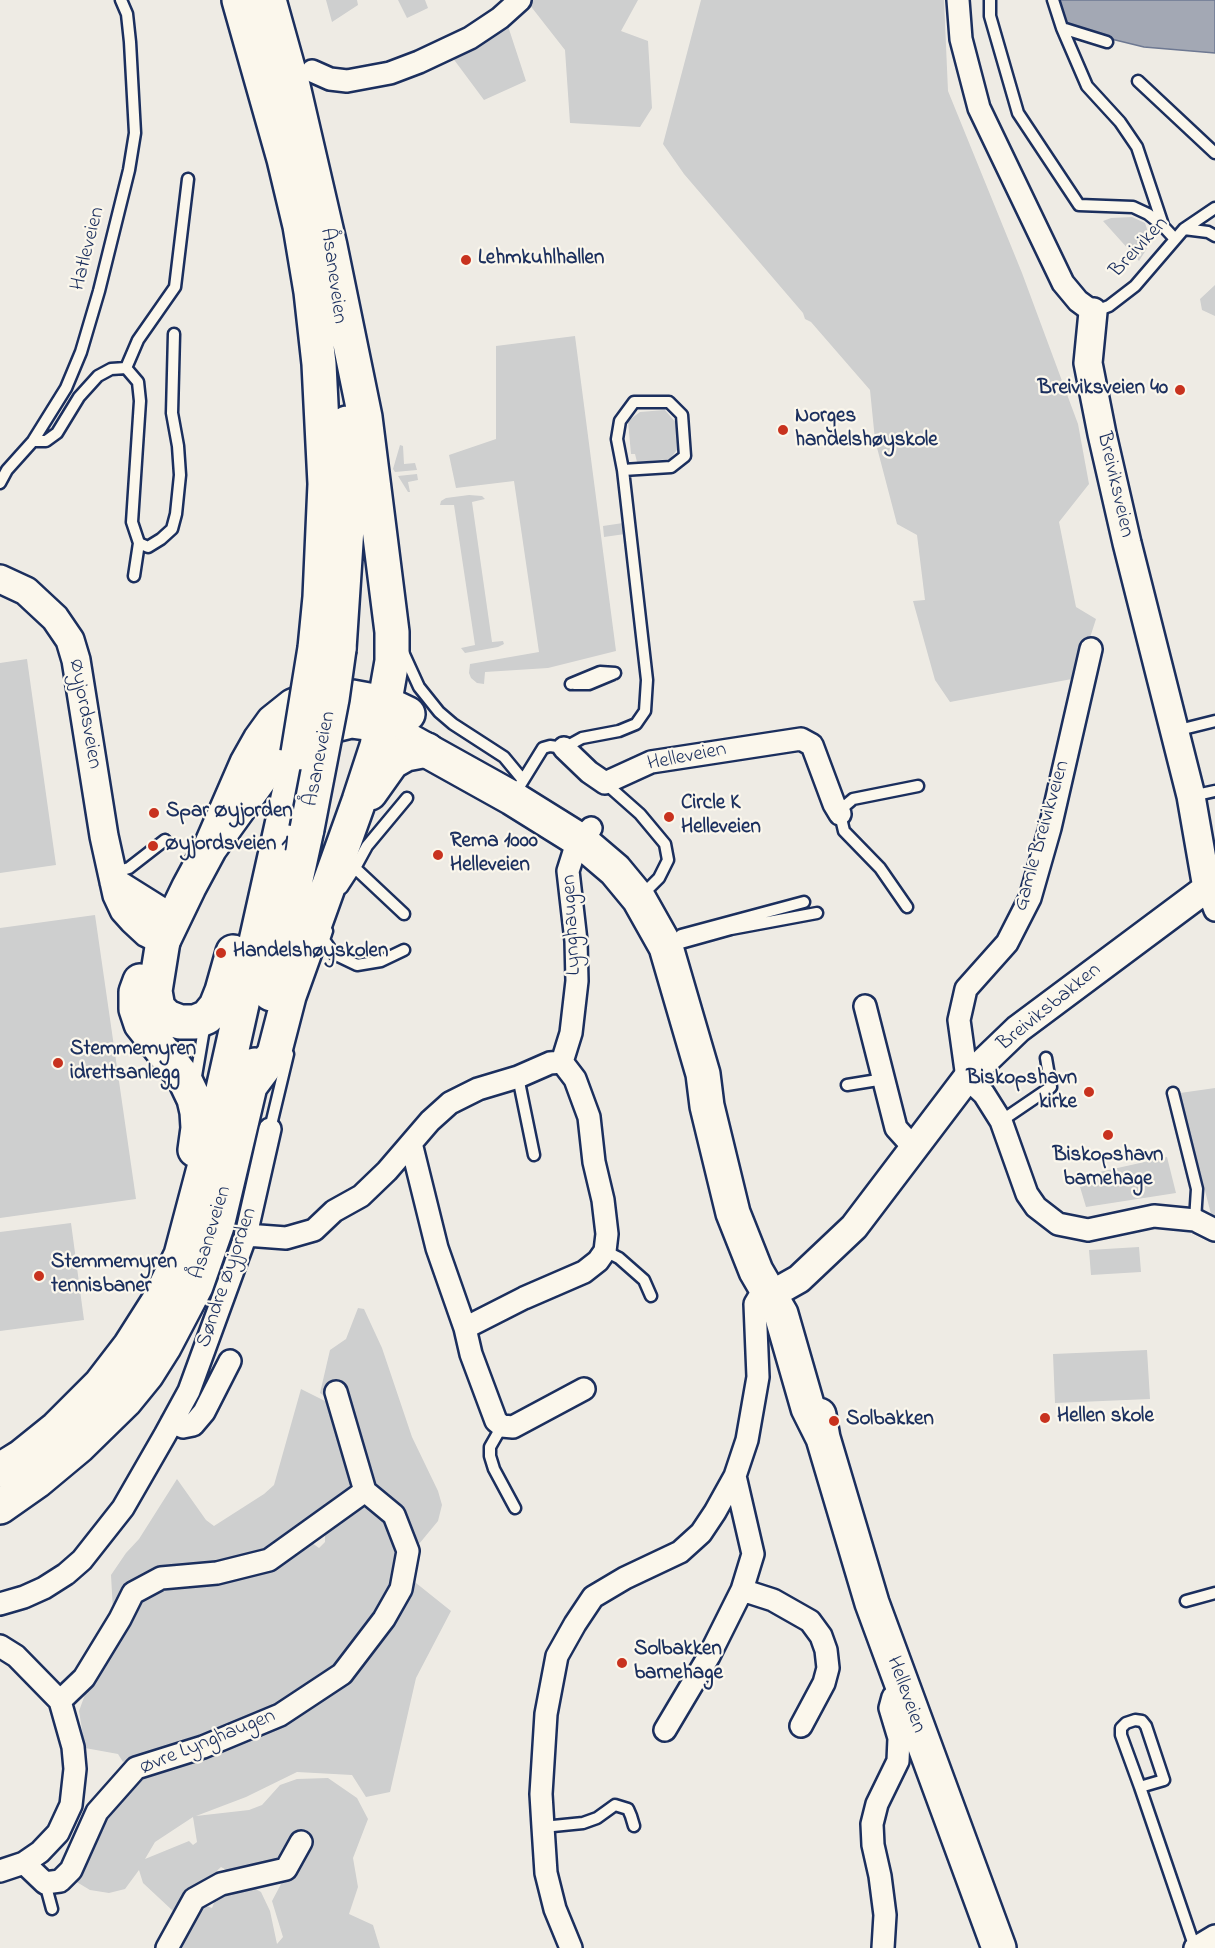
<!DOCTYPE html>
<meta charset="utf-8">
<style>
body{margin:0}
canvas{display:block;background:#eeebe4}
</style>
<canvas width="1215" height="1948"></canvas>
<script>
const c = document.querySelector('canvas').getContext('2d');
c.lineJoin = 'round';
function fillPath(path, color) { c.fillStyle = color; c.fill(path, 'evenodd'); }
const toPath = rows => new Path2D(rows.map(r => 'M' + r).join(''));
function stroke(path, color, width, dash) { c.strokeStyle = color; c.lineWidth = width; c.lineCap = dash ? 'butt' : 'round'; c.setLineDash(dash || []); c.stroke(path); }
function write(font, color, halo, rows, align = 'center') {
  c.font = font + ' "Indie Flower",sans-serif'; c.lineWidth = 4.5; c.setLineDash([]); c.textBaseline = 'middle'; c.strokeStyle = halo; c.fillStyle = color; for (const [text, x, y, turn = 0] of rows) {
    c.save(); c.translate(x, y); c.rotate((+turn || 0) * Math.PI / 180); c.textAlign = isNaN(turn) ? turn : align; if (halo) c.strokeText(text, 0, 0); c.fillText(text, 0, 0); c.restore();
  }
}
const green = toPath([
 [326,0,357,0,358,5,332,22],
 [398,0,425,0,428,8,407,18],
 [533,0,638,0,621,31,648,41,652,108,640,127,570,123,565,50,529,4],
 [701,0,944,0,948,91,1022,273,1078,424,1089,484,1059,522,1076,607,1096,619,1077,678,950,702,935,680,913,601,925,600,917,535,897,524,875,440,870,390,811,322,805,319,803,313,684,174,663,144],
 [506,20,526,81,484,100,452,57],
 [1132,217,1145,223,1150,238,1146,250,1139,261,1103,221,1111,218],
 [1215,285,1215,316,1202,310,1200,299],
 [575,336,616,651,548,668,485,672,484,684,477,683,471,678,469,673,470,664,539,652,514,481,456,488,449,455,496,439,496,346],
 [665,410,677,424,679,447,670,459,637,462,635,454,631,454,628,421,640,412],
 [400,445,403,446,404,464,415,463,417,470,395,472,393,469],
 [417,474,418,480,408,482,410,492,408,492,398,476],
 [469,495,482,496,485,499,472,502,492,642,503,641,504,644,498,647,465,653,461,648,475,645,454,505,440,505,441,501,446,498],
 [623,523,625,534,604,537,603,526],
 [27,659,56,865,0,873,0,663],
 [95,915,136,1199,0,1218,0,928],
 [1215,1088,1215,1220,1212,1218,1180,1093],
 [1167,1157,1176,1193,1086,1207,1077,1177],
 [71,1223,84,1320,0,1331,0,1232],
 [1139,1247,1141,1272,1091,1275,1089,1250],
 [358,1308,364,1309,382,1348,412,1437,438,1491,442,1505,438,1521,419,1544,412,1545,378,1492,360,1458,342,1409,320,1393,330,1350,346,1339],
 [1147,1350,1150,1399,1055,1403,1053,1354],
 [301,1389,331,1404,353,1486,348,1494,272,1548,246,1558,226,1562,213,1561,173,1570,113,1611,111,1575,126,1553,139,1539,177,1479,206,1520,214,1526,264,1494,274,1485],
 [363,1507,377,1512,392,1535,399,1560,390,1589,357,1644,311,1687,276,1709,132,1757,123,1762,118,1754,85,1748,79,1711,87,1689,133,1608,141,1601,160,1589,308,1540,319,1548,325,1542,325,1530,338,1519],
 [411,1579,451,1611,416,1678,390,1792,366,1797,352,1775,297,1772,246,1797,196,1816,249,1810,262,1805,280,1785,297,1779,328,1778,357,1798,368,1819,353,1858,358,1887,349,1914,373,1925,380,1948,173,1948,198,1903,212,1908,219,1890,247,1884,261,1892,270,1911,277,1944,283,1937,272,1901,305,1839,274,1864,230,1872,221,1867,173,1911,143,1883,139,1870,125,1889,109,1893,90,1890,75,1881,113,1801,148,1772,328,1693],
 [193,1817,197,1842,193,1845,189,1841,145,1859,155,1842]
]);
const water = toPath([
 [1060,0,1215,0,1215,53,1144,47,1103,37,1065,24,1060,0]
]);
const service = toPath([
 [990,0,990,16,1018,113,1079,205,1133,207,1148,214,1163,226,1175,239],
 [1053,0,1062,28,1087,86,1120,122,1137,147,1163,225],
 [1062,28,1107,42],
 [1138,81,1215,153],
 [1184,229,1208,232,1215,236],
 [1093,312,1109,306,1135,286,1184,229,1215,208],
 [126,368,138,340,175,287,188,179],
 [33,441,46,441,57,433,79,397,98,376,111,369,126,368,138,382,140,401,132,522,139,543,148,547,161,539,172,529,176,514,180,475,178,446,172,413,174,334],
 [0,483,7,470,33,441,66,388,81,352,99,291,129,170,135,133,130,42,127,14,121,0],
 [134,576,139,543],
 [403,652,419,687,439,712,453,724,504,757,523,780],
 [571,684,600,672,615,673],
 [574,684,589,684,613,674],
 [1175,731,1215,721],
 [605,783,640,814,665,844,668,860,659,878,647,890],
 [514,795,543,748,550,746,564,748,582,738,619,731,636,724,645,711,647,680,623,470,617,439,620,421,634,402,669,402,682,415,685,456,671,467,623,470],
 [1192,796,1215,791],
 [113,873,129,868,165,840],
 [342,888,355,868],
 [907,907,880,868,844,831,840,814,846,805,853,799,918,786],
 [404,914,355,868,367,846,407,798],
 [327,931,324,940,334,954,357,965,381,961,404,950],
 [681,935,804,902],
 [670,946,731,929,817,913],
 [518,1077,534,1155],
 [195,1082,205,1023],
 [847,1085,884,1079],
 [1173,1093,1197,1189,1195,1220],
 [1001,1121,1051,1087,1046,1058],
 [270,1129,288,1054],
 [605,1251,619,1258,644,1280,651,1296],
 [502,1426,490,1447,490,1456,494,1469,515,1508],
 [1186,1601,1215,1593],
 [1140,1787,1121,1735,1121,1728,1126,1723,1135,1720,1142,1721,1146,1726,1164,1780,1140,1787,1195,1948],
 [543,1827,583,1823,597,1818,615,1805,628,1809,631,1816,634,1826],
 [45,1883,52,1909]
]);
const minor = toPath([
 [958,0,961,39,979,108,1063,283,1078,301,1093,312],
 [312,71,330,79,347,81,390,73,419,62,470,38,500,18,520,0],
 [1091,649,1050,828,1030,898,1007,943,966,989,959,1020,967,1078,984,1094,1001,1121,1027,1194,1036,1207,1058,1224,1088,1230,1154,1216,1195,1220,1215,1230],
 [564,748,589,772,605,783,651,762,801,739,812,745,834,804,840,814],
 [1207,888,1215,910],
 [865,1006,896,1128,915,1149],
 [562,1062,571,1033,577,981,576,941,568,871,574,852,591,828],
 [246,1235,286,1238,314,1230,334,1211,361,1196,387,1171,430,1121,450,1103,478,1089,518,1077,550,1063,562,1062,575,1079,589,1117,594,1162,603,1200,607,1234,605,1251,598,1261,584,1272,524,1298,465,1328,437,1248,411,1143],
 [465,1328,471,1354,496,1421,502,1426,513,1427,584,1389],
 [336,1392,365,1491],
 [172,1422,183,1427,193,1425,204,1412,230,1361],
 [735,1476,753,1554,742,1590,773,1600,810,1621,821,1636,826,1650,828,1668,824,1683,801,1726],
 [0,1604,24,1597,44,1588,66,1574,82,1560,123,1508,165,1435,189,1391,246,1235,270,1129],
 [0,1646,16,1656,60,1701,73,1747,75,1769,71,1805,58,1833,40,1852,24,1863,0,1871],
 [665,1730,709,1656,742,1590],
 [24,1863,45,1883,60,1881,71,1870,97,1812,136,1768,203,1747,280,1715,342,1674,384,1619,401,1589,408,1551,394,1515,365,1491,269,1560,217,1573,161,1578,133,1593,120,1619,84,1678,60,1701],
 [167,1948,194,1899,221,1884,286,1869,301,1842],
 [571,1948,555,1909,546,1873,543,1827,541,1794,546,1714,557,1656,575,1624,593,1597,625,1578,680,1552,701,1533,715,1512,735,1476,747,1440,758,1377,755,1304,758,1299,770,1293],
 [883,1948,885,1915,880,1876,873,1845,872,1824,877,1804,898,1761,899,1738,890,1708,893,1697,903,1690],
 [1195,1948,1215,1936]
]);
const tertiary = toPath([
 [0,579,26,591,55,618,70,640,76,660,104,836,117,895,124,910,133,920,147,933,163,941],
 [114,882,173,919],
 [770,1293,783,1288,799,1279,854,1227,967,1078,1018,1029,1207,888,1191,796,1127,543,1102,434,1088,363,1093,312]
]);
const primary = toPath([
 [210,848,264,773,296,740,310,731,351,721,381,725,512,798,581,841,615,870,639,899,666,947,703,1074,707,1106,733,1213,756,1271,781,1314,808,1408,823,1438],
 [163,941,189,887,210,848,247,763,260,740,273,722,293,706,314,697,352,697,385,703,408,714],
 [819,1415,823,1438,872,1603,999,1948]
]);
const trunk = toPath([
 [239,0,284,159,300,226,311,292,319,364,325,484,320,597,315,648],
 [269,0,293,86,330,246,332,267],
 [339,649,350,482,347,423],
 [370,793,392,762,406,754,427,750],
 [163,941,155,991,158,1008,167,1017,180,1022,195,1022,207,1017,216,1006,222,991,233,952],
 [140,981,136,992,136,1009,141,1024,184,1078,194,1099,197,1112,198,1128,195,1150],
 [271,994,307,829],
 [250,1086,274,1054,289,996,359,801,377,746,392,661,392,632,365,417,330,246],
 [0,1470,21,1457,57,1428,100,1385,130,1346,158,1302,181,1255,213,1134,298,753],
 [0,1507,37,1481,79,1446,125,1401,147,1374,164,1347,196,1286,217,1226,255,1065]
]);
const trunkBridge = toPath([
 [298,753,315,648],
 [307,829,332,699,339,649]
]);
const markers = [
 [466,260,6,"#c8321e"],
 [1180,390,6,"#c8321e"],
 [783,430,6,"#c8321e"],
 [154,813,6,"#c8321e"],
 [669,817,6,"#c8321e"],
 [153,846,6,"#c8321e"],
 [438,855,6,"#c8321e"],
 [221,953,6,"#c8321e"],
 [58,1063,6,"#c8321e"],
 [1089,1092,6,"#c8321e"],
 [1108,1135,6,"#c8321e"],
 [39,1276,6,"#c8321e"],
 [1045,1418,6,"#c8321e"],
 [834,1421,6,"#c8321e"],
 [622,1663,6,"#c8321e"]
];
const streetNames = [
 ["Breiviken",1140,248,-47],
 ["Hatleveien",89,249,-76],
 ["Åsaneveien",332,276,82],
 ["Breiviksveien",1114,485,77],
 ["Øyjordsveien",84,714,80],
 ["Helleveien",687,758,-11],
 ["Åsaneveien",321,759,-79],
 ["Gamle Breivikveien",1043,836,-74],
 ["Lynghaugen",573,925,-93],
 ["Breiviksbakken",1050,1008,-39],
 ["Åsaneveien",212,1233,-73],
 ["Søndre Øyjorden",228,1278,-71],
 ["Helleveien",905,1695,70],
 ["Øvre Lynghaugen",208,1743,-22]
];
const poiNames = [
 ["Lehmkuhlhallen",478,260],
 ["Breiviksveien 40",1168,390,"right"],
 ["Norges",795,418],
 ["handelshøyskole",795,442],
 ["Circle K",681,805],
 ["Helleveien",681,829],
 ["Spar Øyjorden",166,813],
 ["Rema 1000",450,843],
 ["Helleveien",450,867],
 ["Øyjordsveien 1",165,846],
 ["Handelshøyskolen",233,953],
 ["Stemmemyren",70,1051],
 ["idrettsanlegg",70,1075],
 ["Biskopshavn",1077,1080,"right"],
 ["kirke",1077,1104,"right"],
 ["Biskopshavn",1108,1157,"center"],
 ["barnehage",1108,1181,"center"],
 ["Stemmemyren",51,1264],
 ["tennisbaner",51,1288],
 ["Hellen skole",1057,1418],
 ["Solbakken",846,1421],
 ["Solbakken",634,1651],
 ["barnehage",634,1675]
];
fillPath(green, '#cecfcf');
fillPath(water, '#a3a8b4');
stroke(water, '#6d7892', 1.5);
stroke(service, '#1b2f5e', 15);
stroke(minor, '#1b2f5e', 26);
stroke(tertiary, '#1b2f5e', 32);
stroke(primary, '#1b2f5e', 38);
stroke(trunk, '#1b2f5e', 38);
stroke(service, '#fbf7ec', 10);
stroke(minor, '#fbf7ec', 21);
stroke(tertiary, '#fbf7ec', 27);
stroke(primary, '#fbf7ec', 33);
stroke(trunk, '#fbf7ec', 33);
stroke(trunkBridge, '#1b2f5e', 38, []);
stroke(trunkBridge, '#fbf7ec', 33);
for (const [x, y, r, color] of markers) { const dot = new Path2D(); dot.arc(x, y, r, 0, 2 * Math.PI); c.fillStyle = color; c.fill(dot); stroke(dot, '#fbf7ec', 2); }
write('21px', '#1b2f5e', '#fbf7ec', streetNames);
write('bold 21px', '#1b2f5e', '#fbf7ec', poiNames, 'left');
</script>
